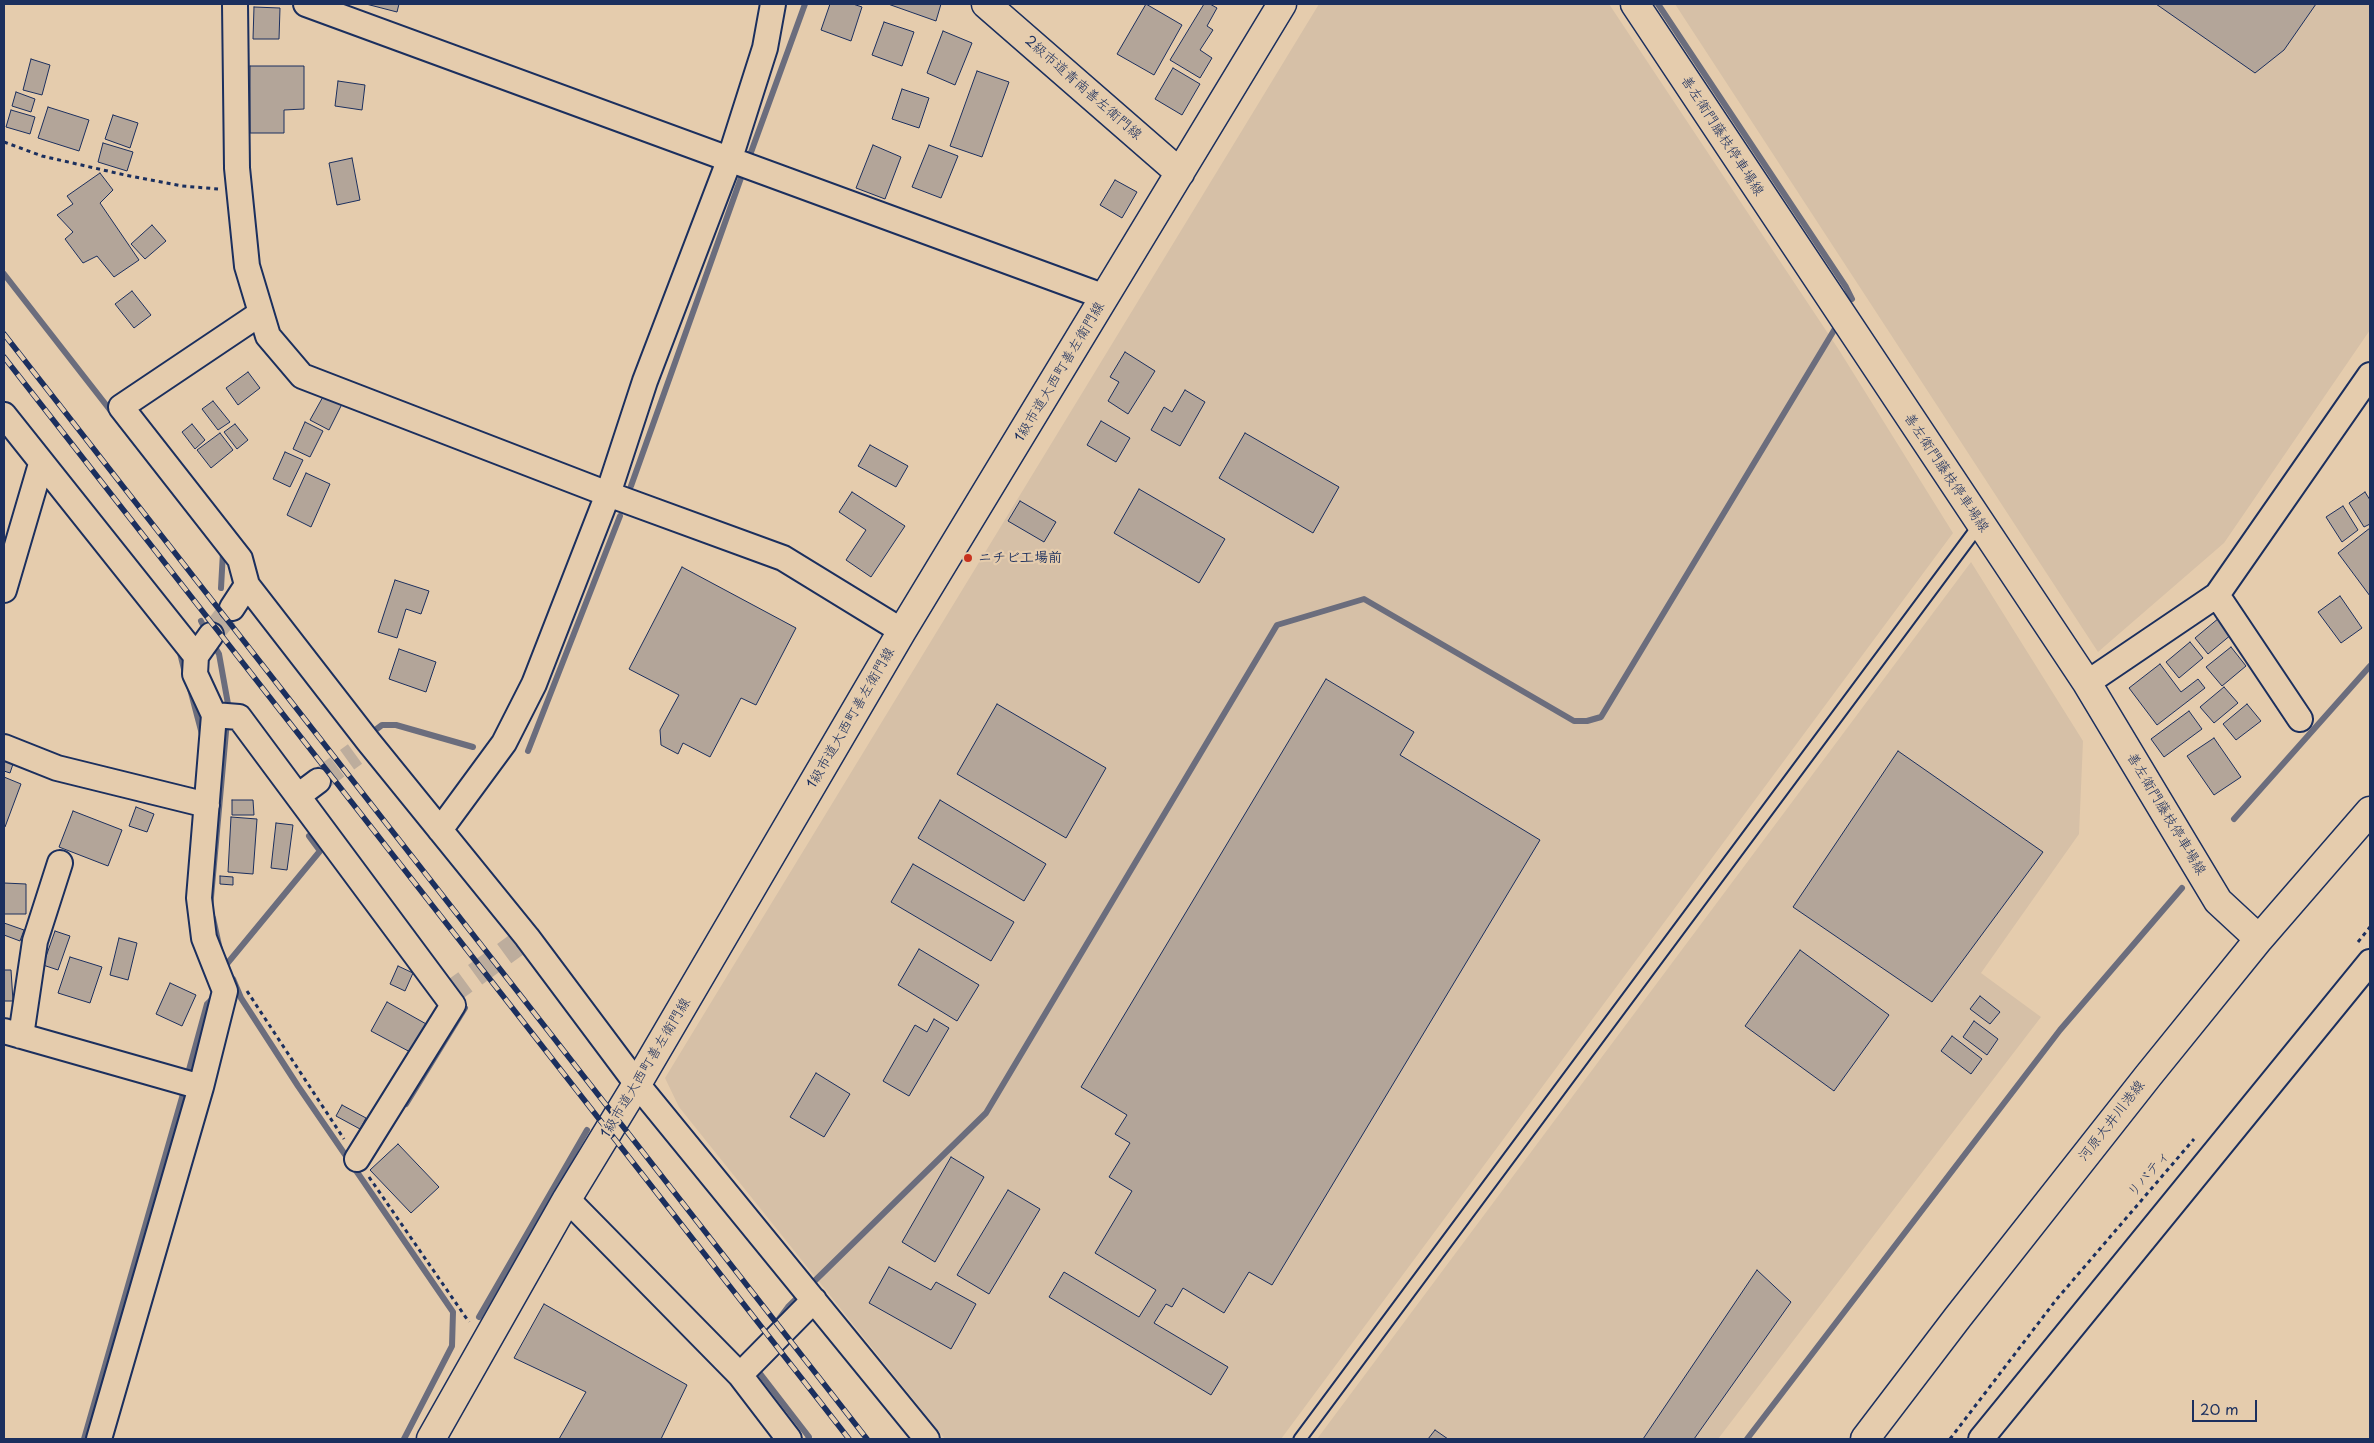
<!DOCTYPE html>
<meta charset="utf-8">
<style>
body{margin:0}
#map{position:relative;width:2374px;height:1443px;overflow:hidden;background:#e5ccad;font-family:"Playpen Sans",sans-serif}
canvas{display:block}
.frame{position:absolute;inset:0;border:5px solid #1b2f5e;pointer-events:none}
.scale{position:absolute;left:2192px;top:1400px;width:65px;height:22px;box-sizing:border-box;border:2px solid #1b2f5e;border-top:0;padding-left:6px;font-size:15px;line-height:18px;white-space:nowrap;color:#1b2f5e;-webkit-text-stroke:4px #e5ccad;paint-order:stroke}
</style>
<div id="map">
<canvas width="2374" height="1443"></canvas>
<div class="frame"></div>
<div class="scale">20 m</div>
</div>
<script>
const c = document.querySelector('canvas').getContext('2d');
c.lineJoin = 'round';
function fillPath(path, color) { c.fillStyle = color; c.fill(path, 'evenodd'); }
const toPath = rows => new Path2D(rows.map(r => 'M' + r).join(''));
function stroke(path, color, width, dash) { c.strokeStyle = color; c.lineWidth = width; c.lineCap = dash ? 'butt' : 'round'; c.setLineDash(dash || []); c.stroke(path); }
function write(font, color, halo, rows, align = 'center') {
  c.font = font + ' "Playpen Sans","Klee One",sans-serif'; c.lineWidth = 4.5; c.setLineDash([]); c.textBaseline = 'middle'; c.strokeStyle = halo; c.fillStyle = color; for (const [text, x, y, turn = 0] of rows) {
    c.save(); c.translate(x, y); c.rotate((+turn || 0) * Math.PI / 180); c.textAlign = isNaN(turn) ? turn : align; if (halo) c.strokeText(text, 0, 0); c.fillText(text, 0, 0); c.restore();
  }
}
const built = toPath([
 [1319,4,1609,4,1839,350,1953,533,1281,1439,945,1439,679,1107,665,1078],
 [1675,4,2370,4,2370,330,2224,543,2098,652],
 [1971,562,2083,741,2079,834,1981,973,2041,1017,1718,1439,1317,1439]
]);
const stream = toPath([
 [1658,4,1846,287,1852,299],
 [750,155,805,4],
 [4,274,114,415],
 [631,486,742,175],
 [221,588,223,552,221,550],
 [201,621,207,633],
 [212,642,219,654,228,704,228,711],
 [179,649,185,673],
 [189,685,203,738],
 [374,731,382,725,396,725,473,747],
 [528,751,620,516],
 [2234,819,2370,666],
 [210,908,227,721],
 [213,918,220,950],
 [226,965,320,851,309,836],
 [233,979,241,998,298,1086,453,1312,452,1346,404,1439],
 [187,1077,207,1004,217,994],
 [406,1104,465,1008],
 [479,1317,587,1130],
 [776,1323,788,1307,986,1113,1277,625,1364,599,1574,721,1587,721,1601,717,1836,327],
 [755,1367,809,1437,808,1439],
 [84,1439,185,1087],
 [1747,1439,2060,1030,2182,888]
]);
const building = toPath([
 [366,4,399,4,397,12,366,4],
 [830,4,853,4,862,7,851,41,821,30,830,4],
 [888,4,941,4,936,21,888,4],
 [1146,4,1182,25,1154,75,1117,54,1146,4],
 [1204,4,1210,4,1217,8,1207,26,1213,30,1200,50,1212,58,1200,78,1170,60,1204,4],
 [2156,4,2316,4,2284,50,2255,73,2156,4],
 [254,7,280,8,279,39,253,39,254,7],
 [884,22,914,32,902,66,872,55,884,22],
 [943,31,972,43,955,85,927,73,943,31],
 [31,59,50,65,42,95,23,90,31,59],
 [250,66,304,66,304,109,284,110,284,133,250,133,250,66],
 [1173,68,1200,84,1182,115,1155,99,1173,68],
 [977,71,1009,82,982,157,950,146,977,71],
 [338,81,365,85,362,110,335,106,338,81],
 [902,89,929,98,919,128,892,119,902,89],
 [16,92,35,99,31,112,12,106,16,92],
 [48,107,89,120,79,151,38,138,48,107],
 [11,110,35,117,30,134,6,127,11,110],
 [113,115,138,123,130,148,105,139,113,115],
 [103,143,133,152,127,171,98,162,103,143],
 [873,145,901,157,885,199,856,188,873,145],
 [929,145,958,156,941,198,912,187,929,145],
 [352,158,360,200,337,205,329,163,352,158],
 [100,173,113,190,100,203,139,260,114,277,97,256,83,263,65,239,73,232,57,215,73,204,67,196,100,173],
 [1115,180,1137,192,1122,218,1100,205,1115,180],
 [152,225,166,241,145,259,131,244,152,225],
 [132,291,151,315,134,328,115,304,132,291],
 [1125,352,1155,371,1128,414,1108,401,1119,382,1110,377,1125,352],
 [248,372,260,388,238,405,226,388,248,372],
 [1185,390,1205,402,1180,446,1151,430,1164,407,1172,412,1185,390],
 [324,395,342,404,329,430,310,420,324,395],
 [213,401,230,422,218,430,202,409,213,401],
 [1101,421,1130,438,1116,462,1087,445,1101,421],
 [305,422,323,431,310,457,293,449,305,422],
 [192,424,205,440,195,449,182,432,192,424],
 [235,424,248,440,237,449,224,432,235,424],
 [220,433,233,450,211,468,197,450,220,433],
 [1245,433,1339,487,1313,533,1219,478,1245,433],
 [870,445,908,466,896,487,858,466,870,445],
 [285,452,303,460,290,487,273,479,285,452],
 [306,473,330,484,311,527,287,515,306,473],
 [1139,489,1225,539,1199,583,1114,533,1139,489],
 [852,492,905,526,871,577,846,560,866,530,839,512,852,492],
 [2365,492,2370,500,2370,524,2364,527,2349,503,2365,492],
 [1020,501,1056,522,1044,542,1008,521,1020,501],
 [2343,506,2358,530,2342,542,2326,517,2343,506],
 [2370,528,2370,596,2338,553,2370,528],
 [682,567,796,628,756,705,741,698,710,757,683,743,678,754,661,745,660,730,679,695,629,669,682,567],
 [395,580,429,591,421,614,406,609,397,638,378,632,395,580],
 [2340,596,2362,628,2341,643,2318,612,2340,596],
 [2219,618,2232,634,2208,654,2195,638,2219,618],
 [2190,642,2203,658,2179,678,2166,662,2190,642],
 [2231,647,2246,666,2222,686,2206,667,2231,647],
 [399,649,436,662,426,692,389,679,399,649],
 [2160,664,2181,692,2198,679,2205,688,2157,725,2129,688,2160,664],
 [1326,679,1414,732,1400,755,1540,840,1272,1285,1249,1272,1224,1313,1183,1288,1172,1307,1166,1304,1154,1323,1228,1367,1211,1395,1049,1297,1064,1272,1139,1317,1156,1290,1095,1253,1132,1191,1109,1177,1130,1143,1115,1134,1127,1115,1081,1087,1326,679],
 [2224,687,2238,703,2214,723,2200,707,2224,687],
 [997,704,1106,768,1066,838,957,774,997,704],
 [2247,704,2261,721,2236,740,2223,724,2247,704],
 [2189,711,2202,729,2164,757,2151,739,2189,711],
 [2214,738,2241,777,2214,795,2187,756,2214,738],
 [1898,751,2043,852,1932,1002,1793,907,1898,751],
 [4,760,13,764,10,773,4,771,4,760],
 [4,777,21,784,5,827,4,826,4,777],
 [232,800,253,800,254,815,232,815,232,800],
 [940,800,1046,864,1024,901,918,838,940,800],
 [136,807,154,814,147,832,129,826,136,807],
 [73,811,122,830,108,866,59,847,73,811],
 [231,817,257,819,253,874,228,872,231,817],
 [276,823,293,825,287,870,271,868,276,823],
 [913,864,1014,922,991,961,891,902,913,864],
 [220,876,233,877,233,885,220,884,220,876],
 [4,883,26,884,26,914,4,914,4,883],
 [4,923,24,930,20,941,4,935,4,923],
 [55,931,70,936,58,970,43,965,55,931],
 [119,938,137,943,128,980,110,975,119,938],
 [919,949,979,985,957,1021,898,985,919,949],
 [1800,950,1889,1015,1834,1091,1745,1026,1800,950],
 [70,957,102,967,90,1003,58,993,70,957],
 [398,966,413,973,405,991,390,984,398,966],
 [4,970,11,970,13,1001,4,1001,4,970],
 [170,983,196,995,182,1026,156,1014,170,983],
 [1980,996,2000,1012,1990,1024,1970,1009,1980,996],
 [387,1002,428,1025,412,1053,371,1031,387,1002],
 [934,1019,949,1028,909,1096,883,1081,915,1025,927,1032,934,1019],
 [1974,1021,1998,1039,1987,1055,1963,1037,1974,1021],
 [1952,1036,1982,1059,1971,1074,1941,1051,1952,1036],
 [816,1073,850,1094,824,1137,790,1117,816,1073],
 [342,1105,366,1118,360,1129,336,1116,342,1105],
 [398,1144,439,1187,411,1213,370,1170,398,1144],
 [951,1157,984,1177,935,1262,902,1242,951,1157],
 [1008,1190,1040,1209,989,1294,957,1275,1008,1190],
 [889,1267,931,1290,936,1282,976,1304,951,1349,869,1303,889,1267],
 [1757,1270,1791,1302,1694,1439,1643,1439,1757,1270],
 [544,1304,687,1385,661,1439,559,1439,586,1392,514,1358,544,1304],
 [1435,1430,1448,1439,1428,1439,1435,1430]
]);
const minorTunnel = toPath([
 [211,635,232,608],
 [318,781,355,754],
 [446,996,527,937]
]);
const path = toPath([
 [4,142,42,156,125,175,182,186,218,189],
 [2358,942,2370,927],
 [247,991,344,1139],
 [369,1177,469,1322],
 [1950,1439,2056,1300,2194,1139]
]);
const service = toPath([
 [1300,1439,1980,524]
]);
const minor = toPath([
 [235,4,237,168,247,266,268,336,302,376,608,494,783,558,902,631],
 [306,4,1105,297],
 [261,313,121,407,240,559,247,585,368,741,527,937,637,1084,927,1439],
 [4,415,196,656],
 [4,590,41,464],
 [2217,595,2300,719],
 [232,608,247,585],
 [2087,683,2217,595,2370,375],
 [214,715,239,717,453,1005,357,1159],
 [4,747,57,768,207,805],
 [298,796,318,781],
 [440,830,504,743,534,684,608,494,645,381,729,161,765,48,773,4],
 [4,1031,201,1087,99,1439],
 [21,1036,35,941,60,863],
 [201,1087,225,991,204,938,199,898,214,715,195,674,196,656,211,635],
 [567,1199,740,1375,789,1439],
 [740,1375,814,1300],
 [1981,1439,2370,962]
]);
const tertiary = toPath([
 [986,4,1180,173],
 [431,1439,567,1199,637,1084,902,631,1282,4]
]);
const secondary = toPath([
 [1635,4,2087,683,2218,901,2259,939],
 [1865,1439,1958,1317,2148,1076,2259,939,2370,811]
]);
const rail = toPath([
 [4,334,867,1439],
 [4,357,849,1439]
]);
const markers = [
 [968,558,5,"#c8321e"]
];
const streetNames = [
 ["2級市道青南善左衛門線",1083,88,41],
 ["善左衛門藤枝停車場線",1722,136,57],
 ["1級市道大西町善左衛門線",1060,372,-59],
 ["善左衛門藤枝停車場線",1946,473,56],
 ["1級市道大西町善左衛門線",851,718,-60],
 ["善左衛門藤枝停車場線",2166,814,59],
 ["1級市道大西町善左衛門線",646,1068,-59],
 ["河原大井川港線",2112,1121,-52],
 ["リバティ",2149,1174,-49]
];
const poiNames = [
 ["ニチビ工場前",978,558]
];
fillPath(built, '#d6c0a7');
stroke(stream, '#6b6d7d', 6);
fillPath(building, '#b3a599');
stroke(building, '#1b2f5e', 1);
stroke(minorTunnel, '#bdad9d', 24, [24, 12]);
stroke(service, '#1b2f5e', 15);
stroke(minor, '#1b2f5e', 28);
stroke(tertiary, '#1b2f5e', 31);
stroke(secondary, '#1b2f5e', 31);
stroke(path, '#1b2f5e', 3, [4, 4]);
stroke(service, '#e5ccad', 11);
stroke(minor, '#e5ccad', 24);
stroke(tertiary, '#e5ccad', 28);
stroke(secondary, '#e5ccad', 28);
stroke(rail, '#1b2f5e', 5.5);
stroke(rail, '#e5ccad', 4, [11]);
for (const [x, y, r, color] of markers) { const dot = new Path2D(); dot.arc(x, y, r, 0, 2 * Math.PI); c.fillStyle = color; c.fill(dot); stroke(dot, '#e5ccad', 2); }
write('14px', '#1b2f5e', '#e5ccad', streetNames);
write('bold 14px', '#1b2f5e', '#e5ccad', poiNames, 'left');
</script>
